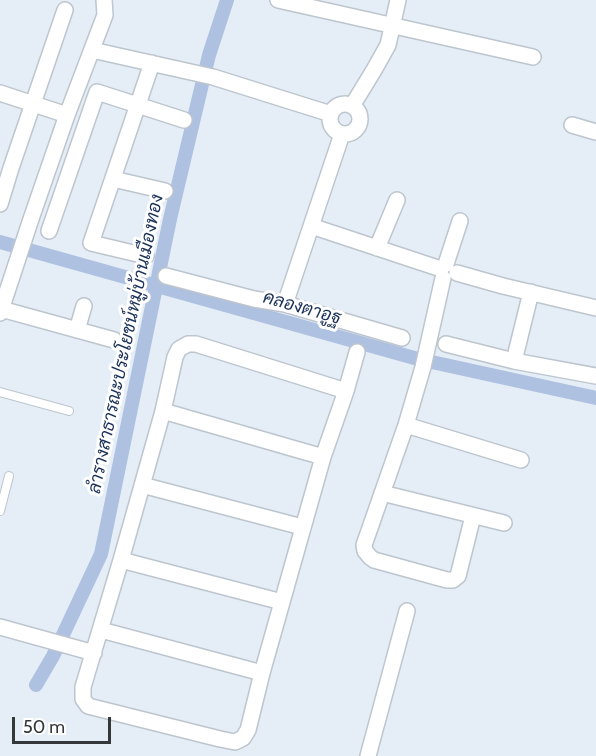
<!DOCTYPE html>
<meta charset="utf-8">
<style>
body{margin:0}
#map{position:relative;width:596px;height:756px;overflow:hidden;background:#e5eef7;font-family:Cabin,sans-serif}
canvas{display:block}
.scale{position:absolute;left:12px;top:717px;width:99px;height:27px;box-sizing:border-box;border:3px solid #34383b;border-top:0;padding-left:8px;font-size:18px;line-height:21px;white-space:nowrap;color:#34383b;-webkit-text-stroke:4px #fff;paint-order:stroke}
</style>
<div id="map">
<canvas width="596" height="756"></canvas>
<div class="scale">50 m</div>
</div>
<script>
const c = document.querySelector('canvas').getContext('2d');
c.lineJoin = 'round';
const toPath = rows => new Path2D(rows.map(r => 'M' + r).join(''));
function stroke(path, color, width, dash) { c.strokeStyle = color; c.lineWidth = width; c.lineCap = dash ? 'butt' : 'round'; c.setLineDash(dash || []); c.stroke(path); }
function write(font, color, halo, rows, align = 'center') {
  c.font = font + ' Cabin,Sarabun,sans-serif'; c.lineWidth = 6; c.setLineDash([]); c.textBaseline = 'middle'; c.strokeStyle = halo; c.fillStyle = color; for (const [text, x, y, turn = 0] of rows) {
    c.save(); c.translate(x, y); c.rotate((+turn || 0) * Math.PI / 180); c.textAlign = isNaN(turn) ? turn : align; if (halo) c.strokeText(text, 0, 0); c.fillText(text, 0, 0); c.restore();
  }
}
const canal = toPath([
 [0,242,418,359,596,398],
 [36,685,53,656,101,554,170,219,209,55,227,0]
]);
const service = toPath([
 [0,392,69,411],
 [0,511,9,476]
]);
const minor = toPath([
 [278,0,533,57],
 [92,50,213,77,331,114],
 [0,93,67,115],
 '330 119a15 15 0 1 1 30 0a15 15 0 1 1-30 0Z',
 [352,106,374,70,388,45,398,0],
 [572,125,596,132],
 [342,134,285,304,402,338],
 [113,179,165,191],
 [0,204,11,168,65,10],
 [311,226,441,269],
 [49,231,97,92,184,120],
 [377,248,397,200],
 [146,256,91,243,152,63],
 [446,264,460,221],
 [457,273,503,286,596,308],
 [166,276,254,299,285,304],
 [443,278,423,367,406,425,364,545,365,551,370,557,374,560,447,580,453,580,458,576,473,516],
 [1,309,114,340],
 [0,313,31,219,67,115,105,15,104,0],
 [77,330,84,306],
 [446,344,514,361,596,376],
 [514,361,531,292],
 [346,391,196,344,188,344,179,349,175,357,163,411,121,560,83,687,83,699,88,706,220,739,235,742,243,738,248,730,262,673,323,457,346,391,357,352],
 [163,411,323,457],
 [406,425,521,460],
 [142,485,302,527],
 [382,493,504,523],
 [121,560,282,602],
 [0,627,94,653],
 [101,630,262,673],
 [368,756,407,611]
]);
const waterNames = [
 ["คลองตาอูฐ",302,308,16],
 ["ลำรางสาธารณะประโยชน์หมู่บ้านเมืองทอง",126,344,-78]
];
stroke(canal, '#afc1e0', 14);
stroke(service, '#bdc5ce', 10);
stroke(minor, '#bdc5ce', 18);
stroke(service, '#fff', 8);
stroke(minor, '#fff', 15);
write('italic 18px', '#1a3159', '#fff', waterNames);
</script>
